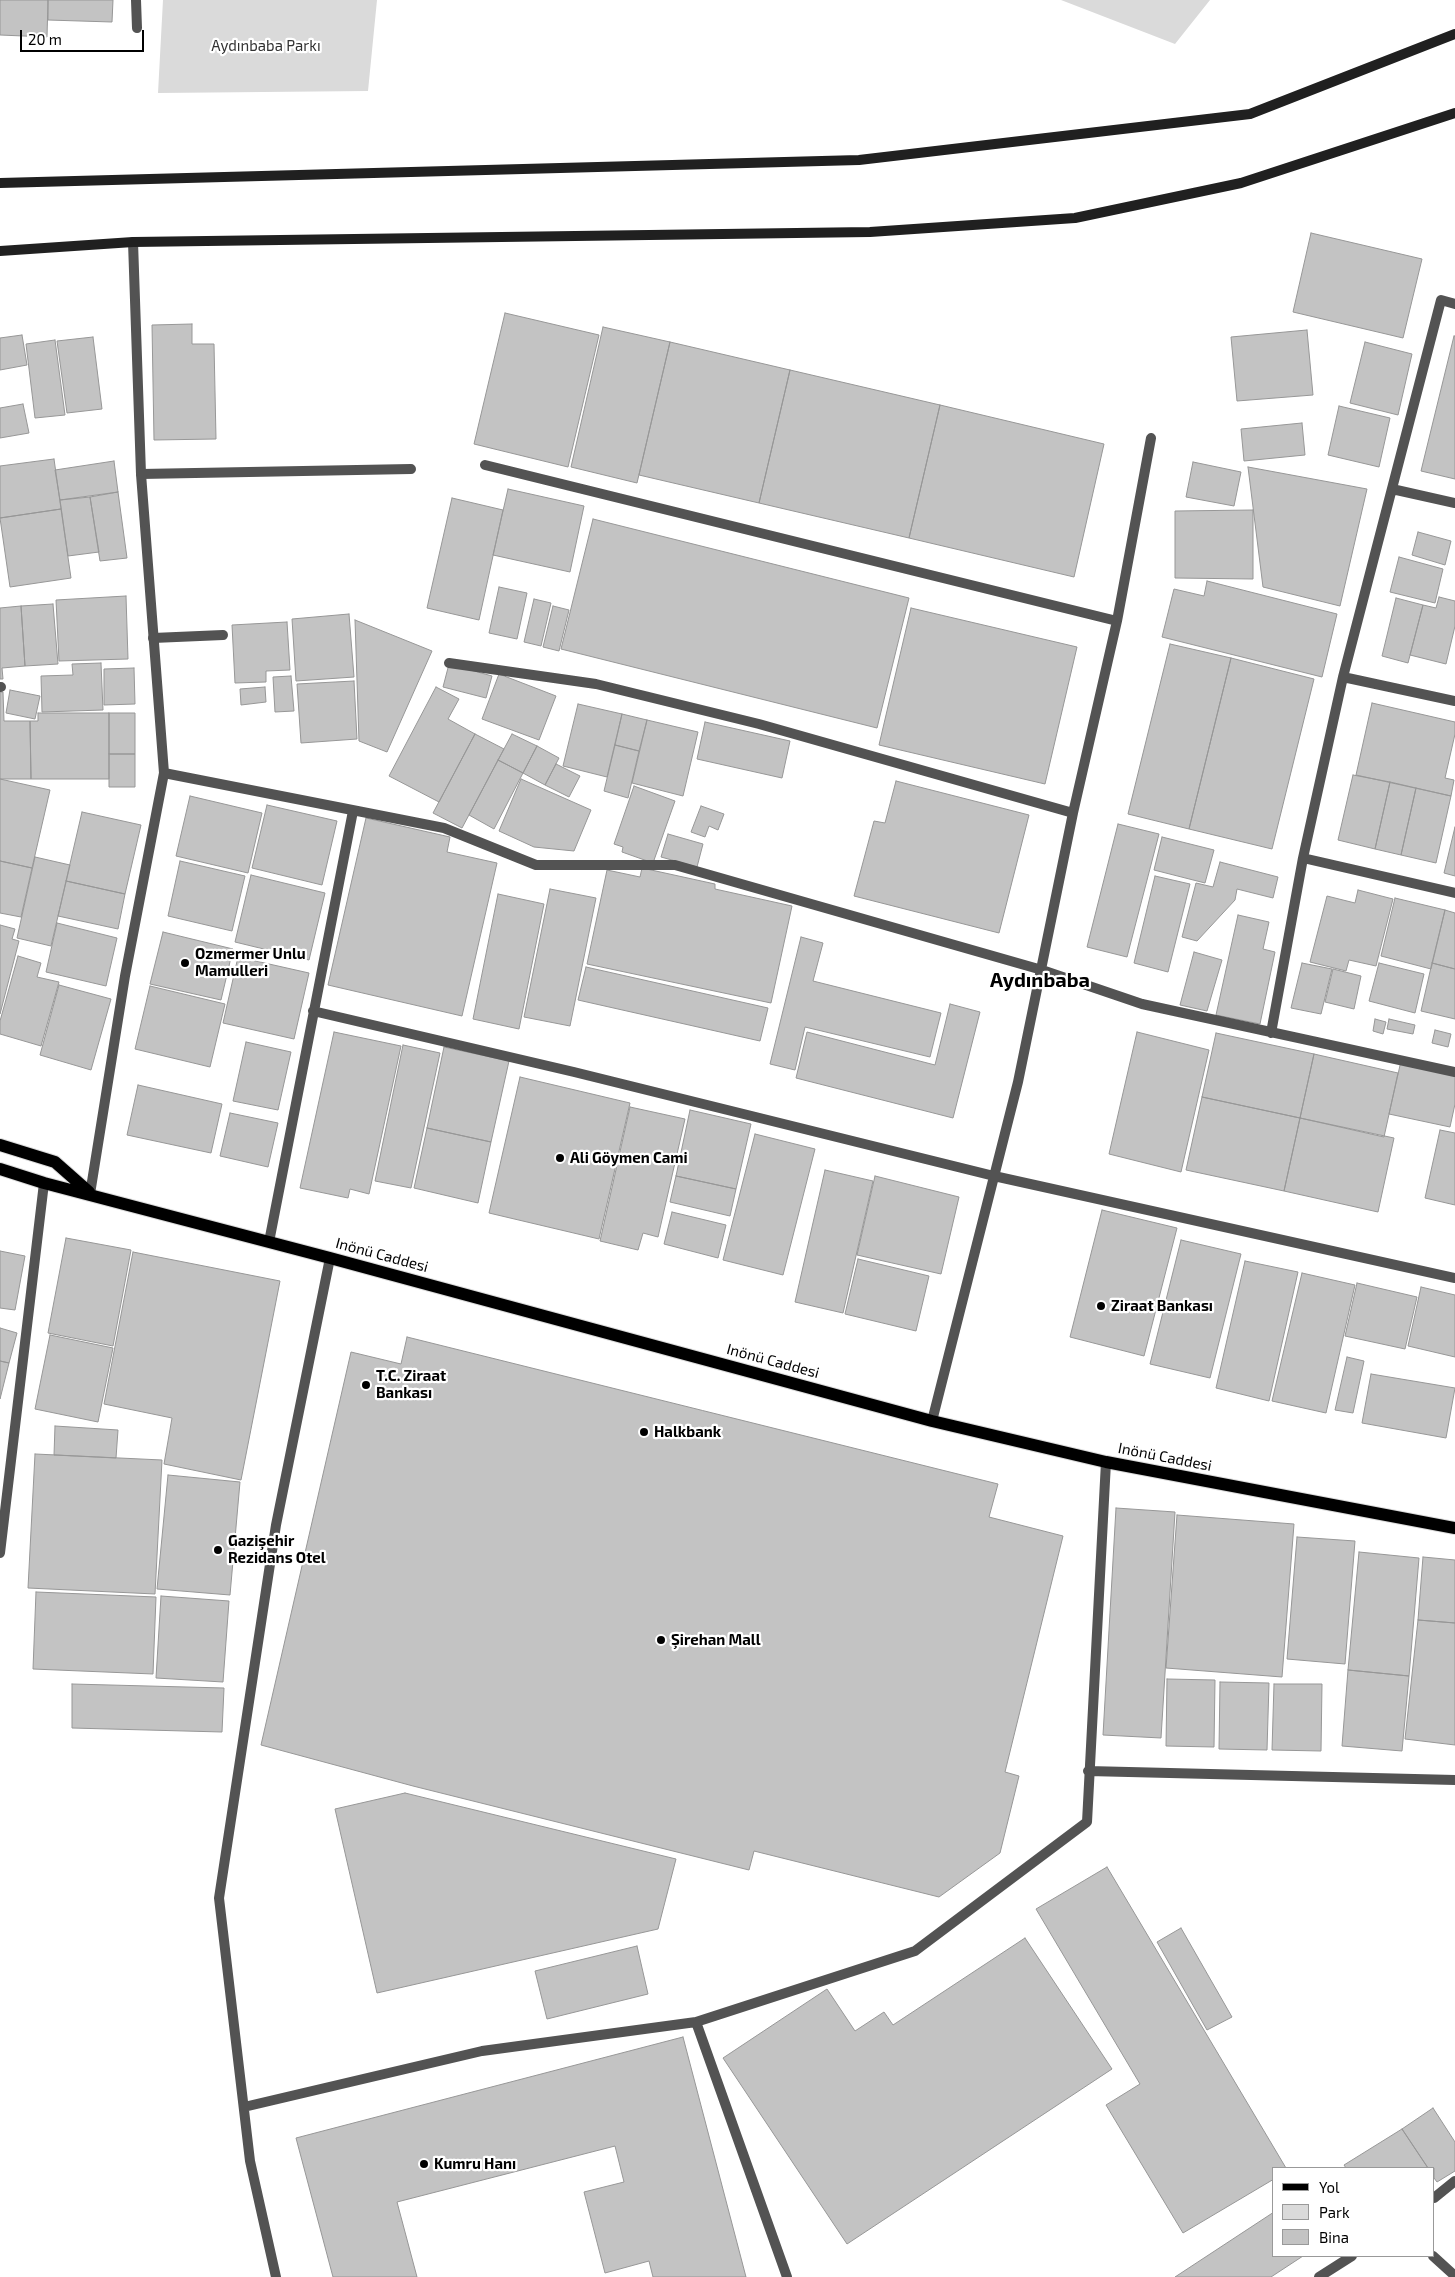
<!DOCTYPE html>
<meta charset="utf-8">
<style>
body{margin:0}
#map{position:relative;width:1455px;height:2277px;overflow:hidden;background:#fff;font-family:"Exo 2",sans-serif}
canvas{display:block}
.legend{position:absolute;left:1272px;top:2167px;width:162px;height:90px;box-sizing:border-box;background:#fff;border:1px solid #999;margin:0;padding:6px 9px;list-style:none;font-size:15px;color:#000}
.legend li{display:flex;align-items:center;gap:10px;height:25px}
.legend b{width:25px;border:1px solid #999}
.scale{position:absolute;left:20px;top:30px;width:124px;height:22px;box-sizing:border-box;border:2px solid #000;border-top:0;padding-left:6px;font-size:15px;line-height:18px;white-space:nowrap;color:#000;-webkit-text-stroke:4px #fff;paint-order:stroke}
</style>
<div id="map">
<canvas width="1455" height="2277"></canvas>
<ul class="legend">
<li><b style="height:6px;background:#000"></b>Yol</li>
<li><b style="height:14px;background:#dadada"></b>Park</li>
<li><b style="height:14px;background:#c3c3c3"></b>Bina</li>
</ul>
<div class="scale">20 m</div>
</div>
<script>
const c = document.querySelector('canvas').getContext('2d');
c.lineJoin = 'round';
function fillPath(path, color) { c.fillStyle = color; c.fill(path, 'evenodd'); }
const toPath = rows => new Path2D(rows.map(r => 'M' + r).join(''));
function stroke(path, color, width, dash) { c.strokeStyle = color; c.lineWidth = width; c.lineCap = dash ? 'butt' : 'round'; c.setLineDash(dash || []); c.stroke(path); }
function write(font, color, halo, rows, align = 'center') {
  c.font = font + ' "Exo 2",sans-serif'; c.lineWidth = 4.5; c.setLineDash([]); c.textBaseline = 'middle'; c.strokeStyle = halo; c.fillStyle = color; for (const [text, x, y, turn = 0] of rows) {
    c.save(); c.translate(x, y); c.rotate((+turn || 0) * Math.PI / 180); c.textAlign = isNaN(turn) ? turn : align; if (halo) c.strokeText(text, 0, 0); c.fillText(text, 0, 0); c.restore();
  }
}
const green = toPath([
 [163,0,377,0,368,91,158,93],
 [1061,0,1210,0,1175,44]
]);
const building = toPath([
 [0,0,48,0,47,37,0,35,0,0],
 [48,0,113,0,112,22,48,20,48,0],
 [1311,233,1422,259,1403,338,1293,312,1311,233],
 [505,313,599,335,568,467,474,444,505,313],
 [192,324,192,344,214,344,216,439,154,440,152,325,192,324],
 [603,327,670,342,637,483,571,467,603,327],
 [1307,330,1313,395,1237,401,1231,337,1307,330],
 [22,335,27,365,0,370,0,338,22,335],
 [1454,336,1455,336,1455,479,1421,471,1454,336],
 [93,337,102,409,67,413,57,341,93,337],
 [55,340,65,415,35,418,26,344,55,340],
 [670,342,790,370,759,503,639,475,670,342],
 [1365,342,1412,354,1398,415,1350,403,1365,342],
 [790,370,940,405,909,538,759,503,790,370],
 [23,404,29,433,0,438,0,408,23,404],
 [940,405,1104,444,1074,577,909,538,940,405],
 [1339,406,1390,418,1379,467,1328,455,1339,406],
 [1302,423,1305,455,1244,461,1241,429,1302,423],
 [54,459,61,509,0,518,0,466,54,459],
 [114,461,118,492,60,500,55,470,114,461],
 [1193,462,1241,472,1234,506,1186,497,1193,462],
 [1248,467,1367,489,1340,606,1263,587,1248,467],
 [508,489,584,506,570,572,493,555,508,489],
 [118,492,127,558,100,561,90,497,118,492],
 [90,497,99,552,68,556,60,500,90,497],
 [452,498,503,510,479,620,427,608,452,498],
 [61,509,71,578,10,587,0,518,61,509],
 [1253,510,1253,579,1175,578,1175,511,1253,510],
 [593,519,909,598,877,728,561,649,593,519],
 [1418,532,1451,541,1445,565,1412,555,1418,532],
 [1399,557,1443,569,1435,603,1390,592,1399,557],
 [1207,581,1337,614,1322,677,1162,637,1174,589,1204,596,1207,581],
 [499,587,527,593,517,639,489,633,499,587],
 [126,596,128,659,59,661,56,600,126,596],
 [1439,597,1455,601,1455,626,1446,664,1410,655,1423,605,1436,608,1439,597],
 [1396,598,1423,605,1408,663,1382,656,1396,598],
 [534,599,551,603,541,646,524,642,534,599],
 [53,604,58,664,25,666,21,606,53,604],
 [21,606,25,666,2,668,3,679,0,679,0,608,21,606],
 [553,606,569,610,559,651,543,647,553,606],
 [911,608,1077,647,1045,784,879,745,911,608],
 [349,614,354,677,296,681,292,619,349,614],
 [355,620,432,651,387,752,359,741,355,620],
 [287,622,290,670,266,671,266,682,235,683,232,625,287,622],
 [1170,644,1231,658,1189,829,1128,814,1170,644],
 [1231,658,1314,679,1272,849,1189,829,1231,658],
 [101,663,103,710,42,712,41,676,73,675,72,664,101,663],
 [449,664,492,676,486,698,443,687,449,664],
 [134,668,135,704,104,705,104,669,134,668],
 [499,674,556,696,539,740,482,719,499,674],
 [291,676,294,711,275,712,273,677,291,676],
 [354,681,357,739,301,743,297,684,354,681],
 [265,687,266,702,241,705,240,689,265,687],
 [436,687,459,699,448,719,475,734,439,802,389,776,436,687],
 [10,690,40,696,35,719,6,713,10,690],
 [0,692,3,692,4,721,30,721,31,779,0,779,0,692],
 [1372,703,1455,722,1455,734,1445,778,1454,780,1451,796,1356,775,1372,703],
 [578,704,622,714,607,777,563,766,578,704],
 [38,713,109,713,109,779,31,779,30,721,38,721,38,713],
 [109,713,135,713,135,754,109,754,109,713],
 [622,714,647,720,639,751,615,745,622,714],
 [647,720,698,732,683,796,632,783,647,720],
 [705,722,790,741,782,778,697,759,705,722],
 [475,734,504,749,462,828,433,813,475,734],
 [512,734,537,746,523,773,498,760,512,734],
 [615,745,639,751,628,798,604,791,615,745],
 [537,746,559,758,545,785,523,773,537,746],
 [109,754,135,754,135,787,109,787,109,754],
 [498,760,523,773,494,829,469,815,498,760],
 [556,764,580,776,569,797,545,785,556,764],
 [1353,775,1390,782,1375,849,1338,840,1353,775],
 [0,779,50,790,32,868,0,861,0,779],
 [521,779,591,810,574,851,534,847,499,831,521,779],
 [896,781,1029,815,999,933,854,896,874,821,885,823,896,781],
 [1390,782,1416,788,1401,855,1375,849,1390,782],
 [634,786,675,801,653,863,622,852,623,847,614,844,634,786],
 [1416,788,1451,796,1436,863,1401,855,1416,788],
 [190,796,262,813,248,873,176,856,190,796],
 [267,805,337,821,322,885,252,868,267,805],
 [701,806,724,814,718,830,709,826,705,837,691,832,701,806],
 [82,812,141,825,125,894,66,881,82,812],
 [366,818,450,837,447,852,497,863,462,1016,328,985,366,818],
 [1118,824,1159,834,1127,957,1087,947,1118,824],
 [1455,827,1455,876,1444,873,1455,827],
 [668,834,703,844,697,867,661,857,668,834],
 [1162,837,1214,850,1205,883,1154,870,1162,837],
 [35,857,70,865,51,946,17,938,35,857],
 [0,861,32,868,21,917,0,913,0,861],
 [180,861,245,876,232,931,168,916,180,861],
 [1220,862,1278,877,1273,898,1237,889,1235,900,1197,941,1182,937,1196,883,1213,887,1220,862],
 [642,868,715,884,715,889,792,906,771,1003,587,964,607,870,640,877,642,868],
 [251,875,325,893,309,960,235,942,251,875],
 [1155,876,1190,884,1168,972,1134,963,1155,876],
 [66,881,125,894,118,929,58,916,66,881],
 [550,889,596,898,570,1026,524,1017,550,889],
 [1358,890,1393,899,1376,966,1349,960,1346,971,1310,962,1327,896,1355,903,1358,890],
 [498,894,544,904,519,1029,473,1019,498,894],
 [1395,898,1445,910,1431,969,1381,956,1395,898],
 [1445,910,1455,913,1455,969,1432,963,1445,910],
 [1238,915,1269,922,1263,949,1275,952,1260,1024,1216,1015,1238,915],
 [57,923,117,938,106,986,46,972,57,923],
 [0,925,15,929,12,939,19,941,0,1014,0,925],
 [163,932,233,949,221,1000,150,984,163,932],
 [801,937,823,943,813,981,941,1013,930,1057,805,1027,795,1070,770,1064,801,937],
 [1194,952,1222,960,1207,1011,1180,1005,1194,952],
 [18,956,41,963,37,977,59,982,41,1046,0,1034,0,1021,18,956],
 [238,957,309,973,294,1039,223,1023,238,957],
 [1302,963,1332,969,1321,1014,1291,1008,1302,963],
 [1379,963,1424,974,1415,1013,1369,1001,1379,963],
 [1432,963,1455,969,1455,1019,1421,1011,1432,963],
 [586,967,768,1008,760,1041,578,1000,586,967],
 [1333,969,1361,976,1354,1009,1325,1002,1333,969],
 [59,985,111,999,91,1070,40,1055,59,985],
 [150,986,225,1004,210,1067,135,1049,150,986],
 [950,1004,980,1012,953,1118,796,1078,807,1032,935,1065,950,1004],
 [1375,1019,1386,1022,1383,1034,1373,1031,1375,1019],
 [1389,1019,1415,1025,1413,1034,1387,1029,1389,1019],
 [1435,1030,1451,1034,1448,1047,1432,1043,1435,1030],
 [334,1032,401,1046,369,1194,350,1189,348,1198,300,1188,334,1032],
 [1137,1032,1209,1050,1181,1172,1109,1154,1137,1032],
 [1216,1033,1314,1054,1300,1118,1202,1097,1216,1033],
 [246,1042,291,1052,278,1110,233,1101,246,1042],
 [403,1045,440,1053,411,1188,375,1181,403,1045],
 [444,1047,509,1061,491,1142,427,1128,444,1047],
 [1314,1054,1398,1073,1384,1137,1300,1118,1314,1054],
 [1401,1061,1455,1072,1455,1104,1450,1127,1389,1114,1401,1061],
 [520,1077,630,1103,599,1239,489,1213,520,1077],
 [138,1085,222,1104,211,1153,127,1135,138,1085],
 [1202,1097,1300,1118,1284,1191,1186,1170,1202,1097],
 [630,1107,685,1119,658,1237,643,1233,638,1250,600,1241,630,1107],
 [690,1110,751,1124,736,1189,676,1176,690,1110],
 [230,1113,278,1123,268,1167,220,1156,230,1113],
 [1300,1118,1394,1138,1378,1212,1284,1191,1300,1118],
 [427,1128,491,1142,478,1203,414,1188,427,1128],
 [1440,1130,1455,1133,1455,1205,1425,1198,1440,1130],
 [755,1134,815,1149,783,1275,723,1260,755,1134],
 [825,1170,873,1181,843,1313,795,1302,825,1170],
 [676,1176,736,1189,730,1216,670,1202,676,1176],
 [875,1176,959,1197,941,1274,857,1255,875,1176],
 [1102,1210,1177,1228,1144,1356,1070,1337,1102,1210],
 [672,1212,726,1225,718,1258,664,1244,672,1212],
 [66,1238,131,1250,113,1346,48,1333,66,1238],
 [1181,1240,1241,1254,1210,1378,1150,1364,1181,1240],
 [0,1251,25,1256,15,1310,0,1308,0,1251],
 [133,1252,280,1281,241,1480,164,1464,172,1418,104,1404,133,1252],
 [858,1259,929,1276,916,1331,845,1314,858,1259],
 [1245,1261,1298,1272,1269,1401,1216,1388,1245,1261],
 [1302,1273,1355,1285,1326,1413,1272,1401,1302,1273],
 [1357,1283,1417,1297,1405,1349,1345,1336,1357,1283],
 [1421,1287,1455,1295,1455,1357,1408,1346,1421,1287],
 [0,1328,17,1333,9,1363,0,1361,0,1328],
 [50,1335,113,1348,98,1422,35,1409,50,1335],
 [407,1337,998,1484,989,1517,1063,1536,1005,1772,1019,1776,1000,1853,939,1897,754,1851,749,1870,413,1786,261,1745,351,1352,401,1364,407,1337],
 [1347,1357,1364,1361,1353,1413,1335,1410,1347,1357],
 [0,1361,9,1363,0,1399,0,1361],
 [1371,1374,1455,1388,1446,1438,1362,1423,1371,1374],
 [55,1426,118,1430,116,1458,54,1455,55,1426],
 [35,1454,162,1460,155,1594,28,1588,35,1454],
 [168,1475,240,1482,230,1595,157,1589,168,1475],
 [1116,1508,1175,1512,1161,1738,1103,1735,1116,1508],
 [1177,1515,1294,1524,1282,1677,1166,1668,1177,1515],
 [1297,1537,1355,1541,1345,1664,1287,1659,1297,1537],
 [1359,1552,1419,1558,1409,1676,1348,1670,1359,1552],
 [1423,1557,1455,1560,1455,1623,1418,1620,1423,1557],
 [36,1592,156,1597,153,1674,33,1669,36,1592],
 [161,1596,229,1601,223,1682,156,1678,161,1596],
 [1418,1620,1455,1623,1455,1745,1405,1739,1418,1620],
 [1348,1670,1409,1676,1402,1751,1342,1746,1348,1670],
 [1167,1679,1215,1680,1214,1747,1166,1746,1167,1679],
 [1220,1682,1269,1683,1267,1750,1219,1749,1220,1682],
 [72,1684,224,1688,222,1732,72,1728,72,1684],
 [1274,1684,1322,1684,1321,1751,1272,1750,1274,1684],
 [405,1793,676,1859,658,1929,377,1993,335,1809,405,1793],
 [1107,1867,1286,2168,1274,2168,1274,2179,1183,2233,1106,2105,1140,2084,1036,1909,1107,1867],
 [1181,1928,1232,2017,1207,2030,1157,1942,1181,1928],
 [1025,1938,1112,2069,847,2244,723,2058,827,1989,855,2031,884,2012,893,2025,1025,1938],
 [637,1946,648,1994,547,2019,535,1971,637,1946],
 [683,2037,746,2277,653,2277,649,2261,605,2273,584,2192,624,2182,615,2146,397,2202,417,2277,333,2277,296,2138,683,2037],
 [1433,2108,1455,2142,1455,2171,1437,2182,1434,2178,1434,2168,1428,2168,1402,2129,1433,2108],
 [1402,2129,1428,2168,1346,2168,1344,2165,1402,2129],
 [1274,2212,1274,2256,1303,2256,1271,2277,1175,2277,1274,2212]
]);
const service = toPath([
 [141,474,411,469],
 [153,638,223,635]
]);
const minor = toPath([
 [136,0,137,28],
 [485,465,1117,621],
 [1392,489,1455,503],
 [449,663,596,684,759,724,1073,813],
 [1343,677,1455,701],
 [0,687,1,687],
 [164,773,444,828,536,865,675,865,1042,970,1142,1004,1455,1072],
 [1303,858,1455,893],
 [313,1011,574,1072,994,1176,1455,1278],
 [1271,1033,1303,858,1343,677,1441,300,1455,304],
 [90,1194,125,976,164,773,141,474,133,242],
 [269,1242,353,811],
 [932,1421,1018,1082,1073,813,1117,621,1151,438],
 [0,1553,44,1183],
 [1088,1771,1455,1780],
 [696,2022,787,2277],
 [244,2107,482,2051,696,2022,915,1951,1087,1822,1106,1462],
 [1433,2256,1455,2276],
 [276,2277,250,2161,219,1898,276,1525,330,1258]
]);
const tertiary = toPath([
 [1434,2198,1455,2181],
 [1319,2277,1352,2256]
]);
const secondary = toPath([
 [0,183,859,160,1250,114,1455,34],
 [0,251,133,242,870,232,1075,218,1241,183,1455,113]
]);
const primary = toPath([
 [0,1145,55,1162,89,1192],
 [0,1169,44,1183,330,1258,932,1421,1106,1462,1455,1528]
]);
const markers = [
 [185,963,5,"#000"],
 [560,1158,5,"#000"],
 [1101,1306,5,"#000"],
 [366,1385,5,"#000"],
 [644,1432,5,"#000"],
 [218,1550,5,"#000"],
 [661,1640,5,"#000"],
 [424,2164,5,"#000"]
];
const parkNames = [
 ["Aydınbaba Parkı",266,46]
];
const poiNames = [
 ["Ozmermer Unlu",195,954],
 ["Mamulleri",195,971],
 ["Ali Göymen Cami",570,1158],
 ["Ziraat Bankası",1111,1306],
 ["T.C. Ziraat",376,1376],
 ["Bankası",376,1393],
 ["Halkbank",654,1432],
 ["Gazişehir",228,1541],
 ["Rezidans Otel",228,1558],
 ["Şirehan Mall",671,1640],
 ["Kumru Hanı",434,2164]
];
const streetNames = [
 ["Inönü Caddesi",382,1255,15],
 ["Inönü Caddesi",773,1361,15],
 ["Inönü Caddesi",1165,1457,11]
];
const districtNames = [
 ["Aydınbaba",1040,980]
];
fillPath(green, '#dadada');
fillPath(building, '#c3c3c3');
stroke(building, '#979797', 1);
stroke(primary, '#dbdbdb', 14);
stroke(service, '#535353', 10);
stroke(minor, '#535353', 10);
stroke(tertiary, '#535353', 10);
stroke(secondary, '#202020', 10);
stroke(primary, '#000', 12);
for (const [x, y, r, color] of markers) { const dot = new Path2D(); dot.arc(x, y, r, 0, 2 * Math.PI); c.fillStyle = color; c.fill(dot); stroke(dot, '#fff', 2); }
write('15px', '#313131', '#fff', parkNames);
write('bold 15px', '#000', '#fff', poiNames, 'left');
write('15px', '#000', '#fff', streetNames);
write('bold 20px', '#000', '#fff', districtNames);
</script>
